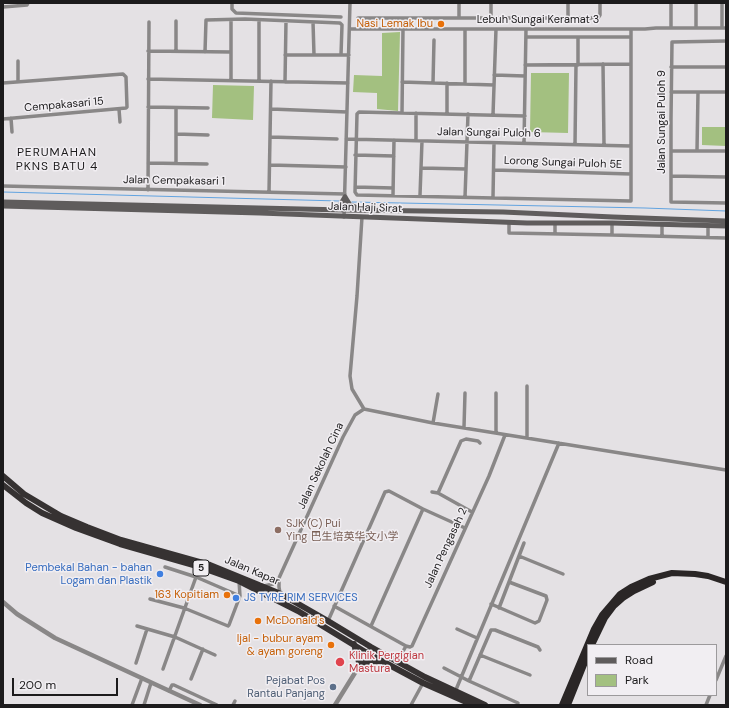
<!DOCTYPE html>
<meta charset="utf-8">
<style>
body{margin:0}
#map{position:relative;width:729px;height:708px;overflow:hidden;background:#e4e1e4;font-family:"DM Sans",sans-serif}
canvas{display:block}
.frame{position:absolute;inset:0;border:4px solid #1c1b1c;pointer-events:none}
.legend{position:absolute;left:587px;top:644px;width:130px;height:52px;box-sizing:border-box;background:#f1eef2;border:1px solid #9c9a9c;margin:0;padding:5px 7px;list-style:none;font-size:12px;color:#1c1b1c}
.legend li{display:flex;align-items:center;gap:8px;height:20px}
.legend b{width:20px;border:1px solid #9c9a9c}
.scale{position:absolute;left:12px;top:678px;width:106px;height:18px;box-sizing:border-box;border:2px solid #1c1b1c;border-top:0;padding-left:5px;font-size:12px;line-height:14px;white-space:nowrap;color:#1c1b1c;-webkit-text-stroke:3px #f1eef2;paint-order:stroke}
</style>
<div id="map">
<canvas width="729" height="708"></canvas>
<div class="frame"></div>
<ul class="legend">
<li><b style="height:5px;background:#5f5c5c"></b>Road</li>
<li><b style="height:11px;background:#a3c080"></b>Park</li>
</ul>
<div class="scale">200 m</div>
</div>
<script>
const c = document.querySelector('canvas').getContext('2d');
c.lineJoin = 'round';
function fillPath(path, color) { c.fillStyle = color; c.fill(path, 'evenodd'); }
const toPath = rows => new Path2D(rows.map(r => 'M' + r).join(''));
function stroke(path, color, width, dash) { c.strokeStyle = color; c.lineWidth = width; c.lineCap = dash ? 'butt' : 'round'; c.setLineDash(dash || []); c.stroke(path); }
function write(font, color, halo, rows, align = 'center') {
  c.font = font + ' "DM Sans","Noto Sans SC",sans-serif'; c.lineWidth = 3; c.setLineDash([]); c.textBaseline = 'middle'; c.strokeStyle = halo; c.fillStyle = color; for (const [text, x, y, turn = 0] of rows) {
    c.save(); c.translate(x, y); c.rotate((+turn || 0) * Math.PI / 180); c.textAlign = isNaN(turn) ? turn : align; if (halo) c.strokeText(text, 0, 0); c.fillText(text, 0, 0); c.restore();
  }
}
const green = toPath([
 [400,32,398,111,377,109,377,93,353,92,354,75,382,76,382,33],
 [531,73,569,73,568,133,530,132],
 [213,85,254,86,253,120,212,118],
 [702,127,726,127,726,146,702,145]
]);
const stream = toPath([
 [3,192,339,201],
 [352,202,645,208,726,211]
]);
const minor = toPath([
 [232,3,232,9,236,13,341,17],
 [459,3,459,18],
 [491,3,491,18],
 [671,3,671,28],
 [696,3,696,28],
 [722,3,722,28],
 [3,7,27,5,28,3],
 [358,18,598,18,600,15,600,3],
 [568,18,568,3],
 [259,20,259,81],
 [313,22,314,55],
 [350,29,645,29,656,28,726,28],
 [526,37,631,37],
 [578,37,578,65],
 [726,41,672,42,671,119,671,202,726,203],
 [148,51,231,52],
 [176,51,176,21],
 [205,52,206,20,245,19,340,23,342,25,341,55],
 [285,55,349,55],
 [18,61,18,82],
 [603,64,604,145],
 [525,65,631,64],
 [671,67,726,67],
 [494,75,525,76],
 [148,79,348,83],
 [231,81,231,20],
 [285,82,286,21],
 [402,82,494,85],
 [3,83,123,74,126,77,127,107,126,108,3,119],
 [433,83,434,40],
 [465,84,465,29],
 [671,92,726,92],
 [148,107,208,108],
 [176,108,176,163],
 [119,109,120,122],
 [271,109,347,112],
 [402,113,403,29],
 [447,114,447,83],
 [493,115,496,29],
 [525,116,359,112,357,114,355,192,357,195,631,201,631,29],
 [11,118,12,132],
 [176,134,208,135],
 [270,137,337,139],
 [346,139,631,146],
 [416,141,416,113],
 [524,143,526,29],
 [575,145,576,65],
 [671,151,726,151],
 [697,151,698,92],
 [355,155,394,156],
 [148,163,207,164],
 [270,165,346,167],
 [421,168,466,169],
 [494,170,631,174],
 [671,176,726,177],
 [3,186,345,194],
 [355,187,393,188],
 [148,190,149,22],
 [269,192,271,81],
 [393,195,394,140],
 [420,195,422,141],
 [465,197,468,114],
 [493,197,494,143],
 [344,217,350,3],
 [362,217,357,296,350,376,352,389,364,409,433,423,726,470],
 [509,222,509,233,612,235],
 [555,223,555,234],
 [612,223,612,235,726,238],
 [662,236,662,225],
 [708,237,708,226],
 [433,423,438,394],
 [464,427,465,393],
 [496,433,496,393],
 [527,438,527,386],
 [432,492,438,493,472,512],
 [438,493,461,441,466,439,478,441,480,443],
 [519,556,563,574],
 [165,567,196,577,240,596],
 [279,578,279,587,280,593],
 [264,586,273,584,279,578,343,437,355,415,364,409],
 [150,599,184,608,228,626,229,625,240,596,239,581],
 [491,604,535,623,539,621,547,600,546,596,509,582],
 [334,606,406,646],
 [499,608,524,543],
 [328,621,385,492,389,491,423,509,465,528],
 [137,626,175,637,215,655],
 [371,626,423,509],
 [457,629,477,638],
 [480,655,530,675],
 [397,662,406,646,410,647,412,646,489,476,505,435],
 [136,663,147,629],
 [444,668,469,681,518,703],
 [163,669,196,577,197,566],
 [191,679,203,649],
 [716,680,726,656],
 [469,681,491,630,495,630,538,647,540,650],
 [169,691,172,685,174,685,217,705],
 [455,692,559,443],
 [132,705,142,678],
 [144,705,151,683],
 [233,705,235,701],
 [411,705,423,683],
 [706,705,710,695]
]);
const tertiary = toPath([
 [3,602,17,614,55,638,200,705],
 [335,705,371,647]
]);
const secondary = toPath([
 [345,197,350,205,358,208],
 [3,202,344,210,503,212,613,217,726,221],
 [3,206,260,213,527,223,612,223,726,226],
 [334,208,339,207,345,197]
]);
const trunk = toPath([
 [3,476,24,494,61,516,87,527,121,540,210,565,281,594,328,621,371,647,425,677,485,705],
 [3,485,26,503,42,513,76,528,120,544,197,566,239,581,298,611,367,653,423,683,473,705],
 [354,644,360,666,366,662,381,661]
]);
const motorway = toPath([
 [592,645,605,618,614,606,623,598,634,591,653,582],
 [562,705,594,629,602,615,620,594,631,587,649,579,672,573,695,574,708,576,726,582],
 [568,705,588,655]
]);
const markers = [
 [441,24,4,"#e8710a"],
 [278,530,4,"#8d6e63"],
 [160,574,4,"#3f7fe0"],
 [227,595,4,"#e8710a"],
 [236,598,4,"#3f7fe0"],
 [258,621,4,"#e8710a"],
 [331,645,4,"#e8710a"],
 [340,662,5,"#e0444e"],
 [333,687,4,"#5c6f8a"]
];
const shields = [
 [201,568,16]
];
const shieldNames = [
 ["5",201,568]
];
const streetNames = [
 ["Lebuh Sungai Keramat 3",538,20],
 ["Cempakasari 15",64,105,-5],
 ["Jalan Sungai Puloh 9",662,122,-90],
 ["Jalan Sungai Puloh 6",489,133,1],
 ["Lorong Sungai Puloh 5E",563,163,2],
 ["Jalan Cempakasari 1",174,181,1],
 ["Jalan Haji Sirat",365,208,2],
 ["Jalan Sekolah Cina",321,466,-65],
 ["Jalan Pengasah 2",446,548,-65],
 ["Jalan Kapar",252,571,23]
];
const foodNames = [
 ["Nasi Lemak Ibu",433,24],
 ["163 Kopitiam",219,595],
 ["McDonald's",266,621,"left"],
 ["Ijal - bubur ayam",323,639],
 ["& ayam goreng",323,652]
];
const educationNames = [
 ["SJK (C) Pui",286,524],
 ["Ying 巴生培英华文小学",286,537]
];
const shopNames = [
 ["Pembekal Bahan - bahan",152,568],
 ["Logam dan Plastik",152,581],
 ["JS TYRE RIM SERVICES",244,598,"left"]
];
const healthNames = [
 ["Klinik Pergigian",349,656],
 ["Mastura",349,669]
];
const serviceNames = [
 ["Pejabat Pos",325,681],
 ["Rantau Panjang",325,694]
];
const neighbourhoodNames = [
 ["PERUMAHAN",57,153],
 ["PKNS BATU 4",57,167]
];
fillPath(green, '#a3c080');
stroke(stream, '#61a3e0', 1);
stroke(minor, '#898787', 3.5);
stroke(tertiary, '#898787', 4.5);
stroke(secondary, '#5f5c5c', 5);
stroke(trunk, '#363232', 6);
stroke(motorway, '#2a2626', 6);
for (const [x, y, r, color] of markers) { const dot = new Path2D(); dot.arc(x, y, r, 0, 2 * Math.PI); c.fillStyle = color; c.fill(dot); stroke(dot, '#f1eef2', 1.5); }
for (const [x, y, w] of shields) { const box = new Path2D(); box.roundRect(x - w / 2, y - 8, w, 16, 3); c.fillStyle = '#f1eef2'; c.fill(box); stroke(box, '#1c1b1c', 1); }
write('bold 10px', '#1c1b1c', null, shieldNames);
write('11px', '#1c1b1c', '#f1eef2', streetNames);
write('11px', '#c56008', '#f1eef2', foodNames, 'right');
write('11px', '#785e54', '#f1eef2', educationNames, 'left');
write('11px', '#366cbe', '#f1eef2', shopNames, 'right');
write('11px', '#be3a42', '#f1eef2', healthNames, 'left');
write('11px', '#4e5e75', '#f1eef2', serviceNames, 'right');
c.letterSpacing = '1px';
write('12px', '#1c1b1c', '#f1eef2', neighbourhoodNames);
c.letterSpacing = '0px';
</script>
